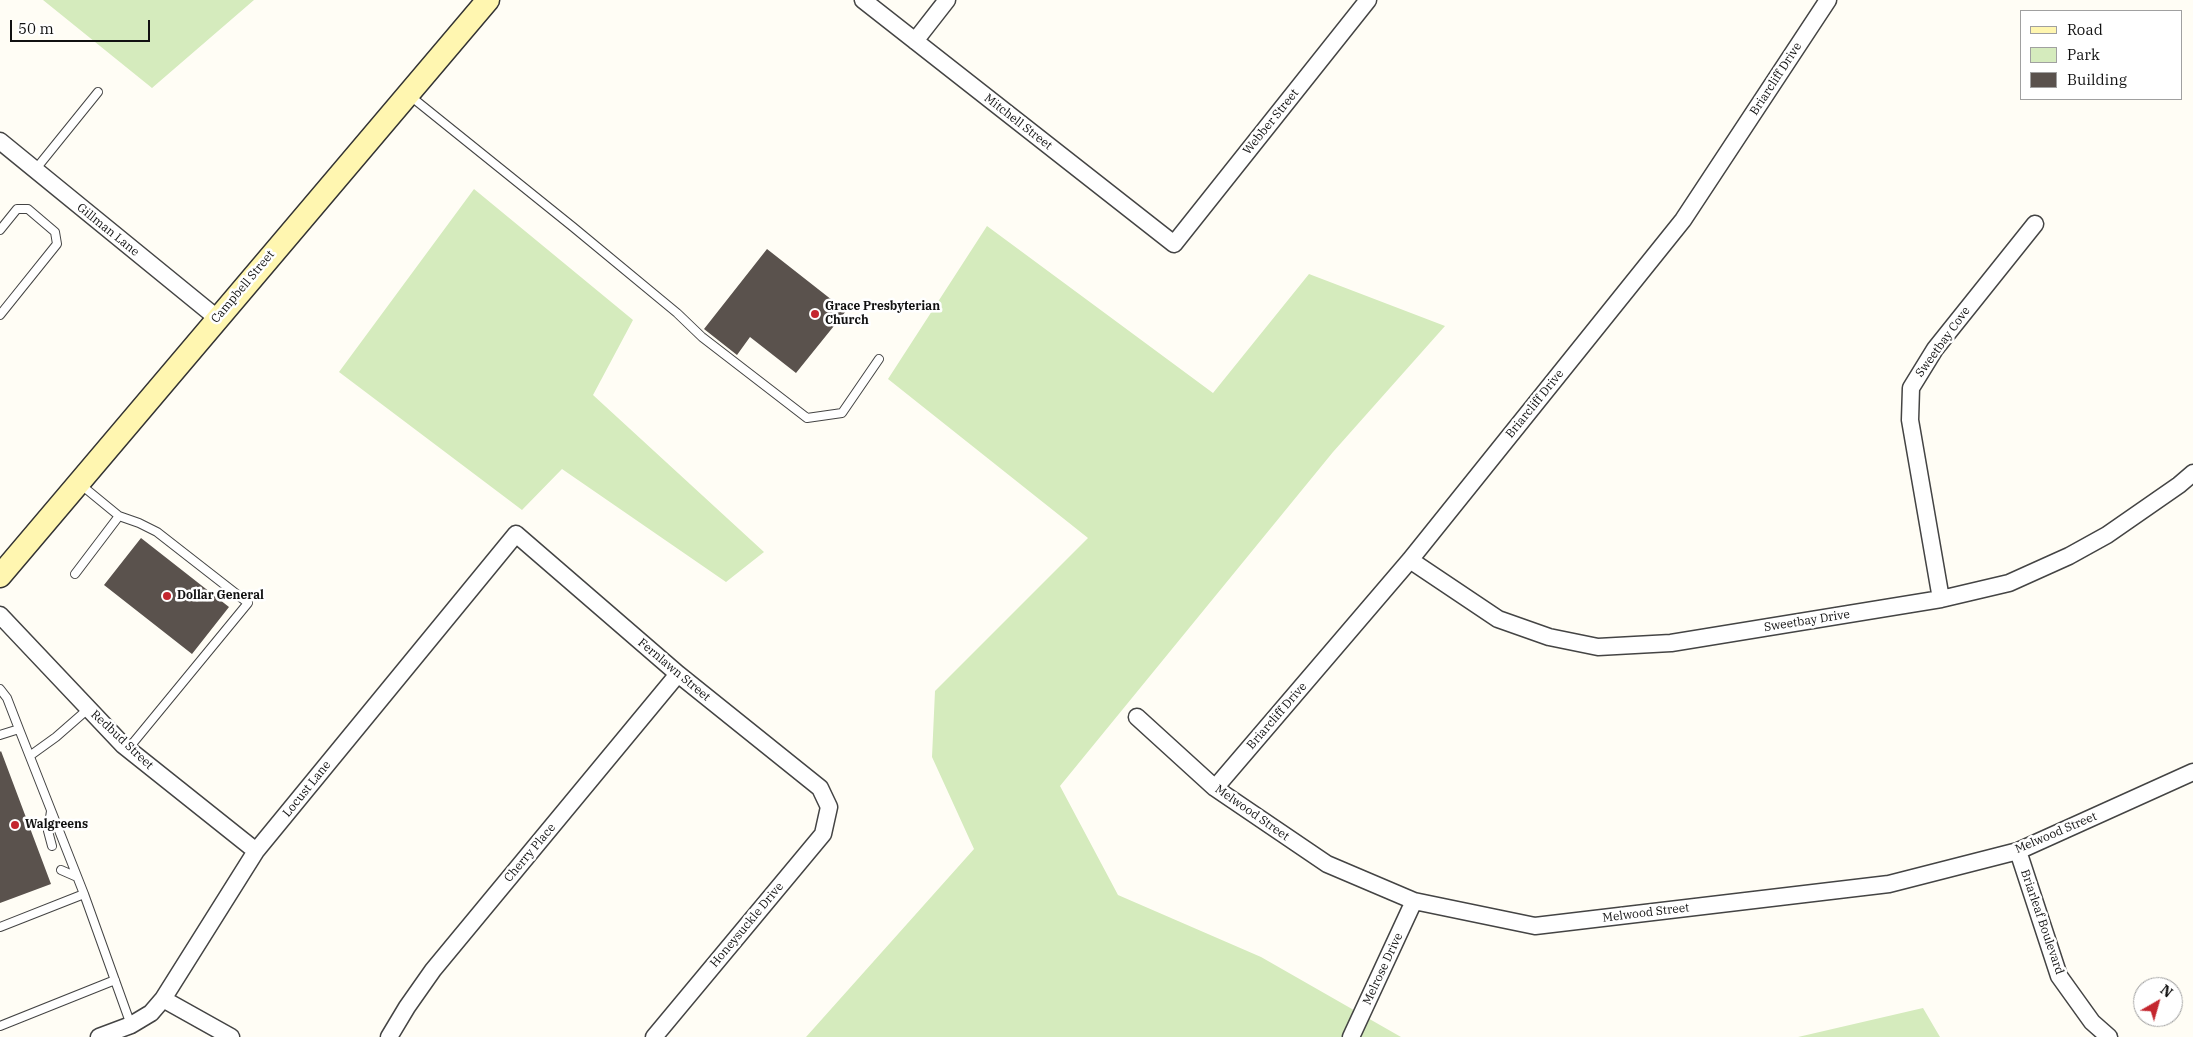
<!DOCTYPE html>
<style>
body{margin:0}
#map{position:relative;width:2193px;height:1037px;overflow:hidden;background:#fffdf5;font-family:"IBM Plex Serif",serif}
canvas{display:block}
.legend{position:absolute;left:2020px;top:10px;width:162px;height:90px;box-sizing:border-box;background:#fff;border:1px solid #a0a0a0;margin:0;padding:6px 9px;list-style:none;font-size:15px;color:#111}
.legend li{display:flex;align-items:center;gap:10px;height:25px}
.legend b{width:25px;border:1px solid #a0a0a0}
.north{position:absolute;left:2133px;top:977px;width:50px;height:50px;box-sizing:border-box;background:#fff;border:1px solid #a0a0a0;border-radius:50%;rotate:38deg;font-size:14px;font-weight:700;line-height:20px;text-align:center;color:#111}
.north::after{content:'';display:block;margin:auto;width:18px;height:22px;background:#c4262e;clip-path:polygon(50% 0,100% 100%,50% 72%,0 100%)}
.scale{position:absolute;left:10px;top:20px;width:140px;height:22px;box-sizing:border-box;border:2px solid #111;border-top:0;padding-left:6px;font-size:15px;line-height:18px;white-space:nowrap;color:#111;-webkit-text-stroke:4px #fff;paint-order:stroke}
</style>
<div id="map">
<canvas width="2193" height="1037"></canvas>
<ul class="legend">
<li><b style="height:6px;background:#fff6b0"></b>Road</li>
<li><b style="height:14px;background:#d5ebbd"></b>Park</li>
<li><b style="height:14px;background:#5a524d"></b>Building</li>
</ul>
<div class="north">N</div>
<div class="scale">50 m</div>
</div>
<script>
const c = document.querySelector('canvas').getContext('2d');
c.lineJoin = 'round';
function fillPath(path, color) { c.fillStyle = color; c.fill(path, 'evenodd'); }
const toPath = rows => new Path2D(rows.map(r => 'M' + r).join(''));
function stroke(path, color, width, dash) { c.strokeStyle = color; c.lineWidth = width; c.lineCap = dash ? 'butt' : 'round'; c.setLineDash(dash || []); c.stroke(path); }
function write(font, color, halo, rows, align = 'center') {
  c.font = font + ' "IBM Plex Serif",serif'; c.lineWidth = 5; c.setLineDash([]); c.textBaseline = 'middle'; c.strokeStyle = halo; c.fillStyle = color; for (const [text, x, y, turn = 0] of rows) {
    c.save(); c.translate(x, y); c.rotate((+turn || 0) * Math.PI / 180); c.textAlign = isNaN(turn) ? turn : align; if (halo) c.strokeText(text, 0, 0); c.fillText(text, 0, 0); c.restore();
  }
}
const green = toPath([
 [43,0,254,0,152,88],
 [474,189,633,320,593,395,764,552,726,582,562,469,522,510,339,372],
 [987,226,1213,393,1309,274,1445,326,1333,452,1060,786,1118,895,1261,957,1401,1037,806,1037,974,849,932,757,935,691,1088,538,888,379],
 [1923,1008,1940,1037,1798,1037]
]);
const building = toPath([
 [767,249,846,311,796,373,750,337,737,355,704,329],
 [141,538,229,607,192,654,104,585],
 [1,751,51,884,0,903,0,752]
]);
const service = toPath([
 [409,95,573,227,677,313,702,337,807,418,842,413,879,359],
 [35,170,98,92],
 [0,230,17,209,28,209,55,232,57,244,0,315],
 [119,516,139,523,157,532,248,603,128,749],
 [75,574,119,516,80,484],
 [0,689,7,698,19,729,0,735],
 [19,729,84,894,131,1025],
 [31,755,56,737,88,709],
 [51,811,48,831,52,846],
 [61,870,77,877],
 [0,927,84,894],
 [0,1026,115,980]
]);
const minor = toPath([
 [863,0,1174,244,1368,0],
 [915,41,947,0],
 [0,141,217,318],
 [1410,560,1498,619,1549,637,1598,647,1671,643,1941,599,2009,583,2069,556,2107,535,2179,485,2193,473],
 [1941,599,1910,420,1911,388,1935,349,2035,224],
 [0,615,123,745,256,851],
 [1137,717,1215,788,1327,864,1414,901,1535,926,1889,884,2018,851,2193,772],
 [1215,788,1410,560,1683,220,1828,0],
 [2018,851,2059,976,2092,1022,2109,1037],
 [163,999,231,1037],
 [99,1037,131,1025,151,1013,163,999,256,851,516,534,678,674,820,788,829,807,823,834,654,1037],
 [389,1037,407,1007,433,970,678,674],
 [1351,1037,1414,901]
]);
const secondary = toPath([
 [0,576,488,0]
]);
const markers = [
 [815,314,5,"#c4262e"],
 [167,596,5,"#c4262e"],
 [15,825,5,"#c4262e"]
];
const streetNames = [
 ["Briarcliff Drive",1776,79,-57],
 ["Mitchell Street",1018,122,38],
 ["Webber Street",1271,122,-51],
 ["Gillman Lane",108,230,39],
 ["Campbell Street",243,287,-50],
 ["Sweetbay Cove",1943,342,-54],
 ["Briarcliff Drive",1535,404,-51],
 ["Sweetbay Drive",1807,621,-9],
 ["Fernlawn Street",674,670,40],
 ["Briarcliff Drive",1277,716,-49],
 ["Redbud Street",122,740,43],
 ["Locust Lane",307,789,-51],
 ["Melwood Street",1252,813,35],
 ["Melwood Street",2056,833,-23],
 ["Cherry Place",530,853,-50],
 ["Melwood Street",1646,913,-7],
 ["Briarleaf Boulevard",2042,922,71],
 ["Honeysuckle Drive",747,925,-50],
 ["Melrose Drive",1383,969,-65]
];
const poiNames = [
 ["Grace Presbyterian",825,307],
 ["Church",825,321],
 ["Dollar General",177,596],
 ["Walgreens",25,825]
];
fillPath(green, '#d5ebbd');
fillPath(building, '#5a524d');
stroke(service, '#444', 10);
stroke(minor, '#444', 19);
stroke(secondary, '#333', 25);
stroke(service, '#fff', 8);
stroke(minor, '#fff', 16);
stroke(secondary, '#fff6b0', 22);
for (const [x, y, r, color] of markers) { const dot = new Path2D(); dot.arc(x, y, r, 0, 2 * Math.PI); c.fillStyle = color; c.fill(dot); stroke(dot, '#fff', 2); }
write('12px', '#111', '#fff', streetNames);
write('bold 12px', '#111', '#fff', poiNames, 'left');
</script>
